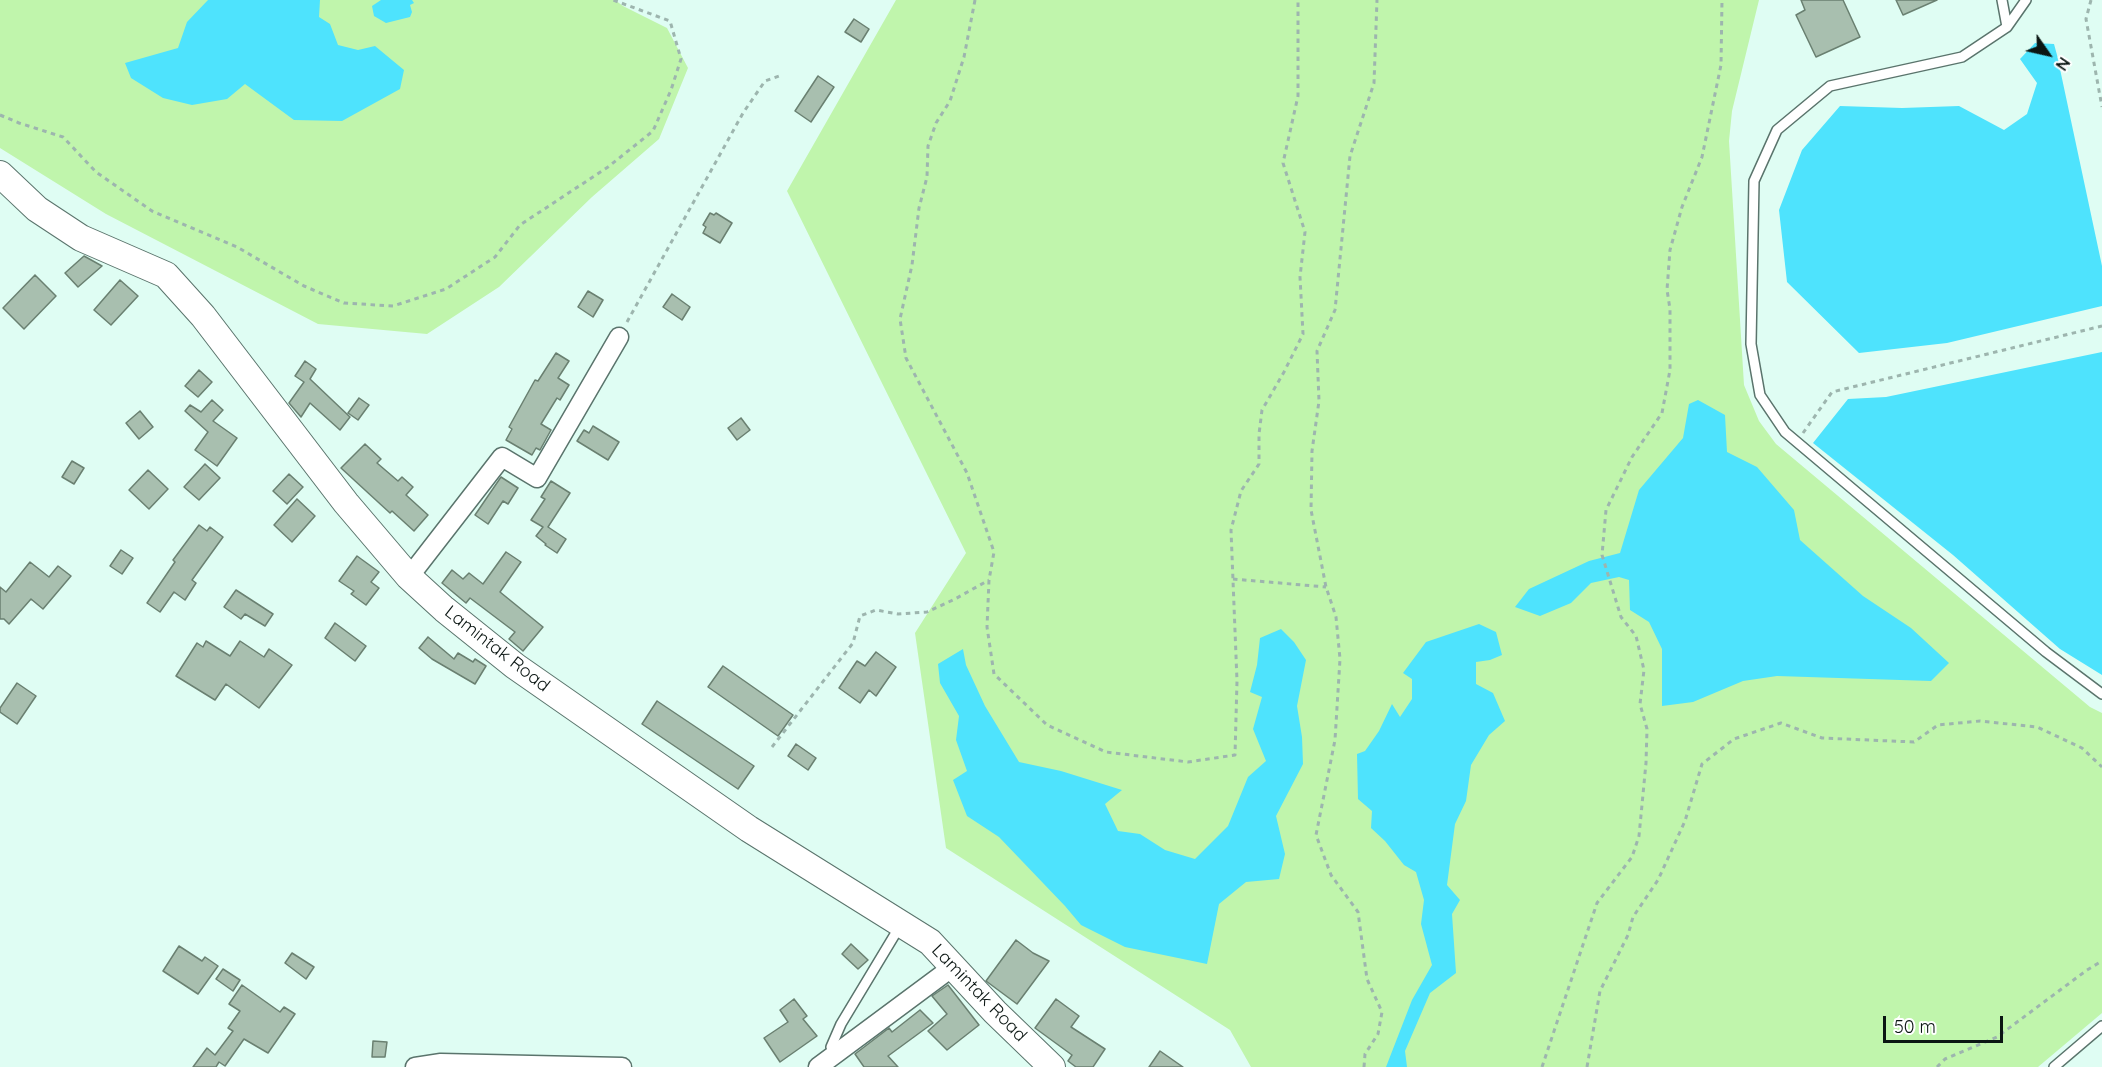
<!DOCTYPE html>
<style>
body{margin:0}
#map{position:relative;width:2102px;height:1067px;overflow:hidden;background:#dffdf3;font-family:Quicksand,sans-serif}
canvas{display:block}
.north{position:absolute;left:2018px;top:24px;width:60px;height:60px;-webkit-text-stroke:4px #fff;paint-order:stroke;rotate:124deg;font-size:16px;font-weight:700;line-height:24px;text-align:center;color:#0b1613}
.north::after{content:'';display:block;margin:auto;width:21px;height:27px;background:#0b1613;clip-path:polygon(50% 0,100% 100%,50% 72%,0 100%)}
.scale{position:absolute;left:1883px;top:1016px;width:120px;height:27px;box-sizing:border-box;border:3px solid #0b1613;border-top:0;padding-left:8px;font-size:18px;line-height:21px;white-space:nowrap;color:#0b1613;-webkit-text-stroke:4px #fff;paint-order:stroke}
</style>
<div id="map">
<canvas width="2102" height="1067"></canvas>
<div class="north">N</div>
<div class="scale">50 m</div>
</div>
<script>
const c = document.querySelector('canvas').getContext('2d');
c.lineJoin = 'round';
function fillPath(path, color) { c.fillStyle = color; c.fill(path, 'evenodd'); }
const toPath = rows => new Path2D(rows.map(r => 'M' + r).join(''));
function stroke(path, color, width, dash) { c.strokeStyle = color; c.lineWidth = width; c.lineCap = dash ? 'butt' : 'round'; c.setLineDash(dash || []); c.stroke(path); }
function write(font, color, halo, rows, align = 'center') {
  c.font = font + ' Quicksand,sans-serif'; c.lineWidth = 6; c.setLineDash([]); c.textBaseline = 'middle'; c.strokeStyle = halo; c.fillStyle = color; for (const [text, x, y, turn = 0] of rows) {
    c.save(); c.translate(x, y); c.rotate((+turn || 0) * Math.PI / 180); c.textAlign = isNaN(turn) ? turn : align; if (halo) c.strokeText(text, 0, 0); c.fillText(text, 0, 0); c.restore();
  }
}
const green = toPath([
 [0,0,615,0,623,6,667,28,688,68,659,139,592,197,499,287,427,334,318,324,106,214,0,148],
 [896,0,1759,0,1732,111,1729,141,1744,385,1759,421,1776,444,2090,707,2102,713,2102,1013,2038,1067,1251,1067,1230,1030,946,848,915,633,966,553,787,191]
]);
const water = toPath([
 [208,0,320,0,319,17,330,24,338,45,358,50,375,46,404,70,400,89,342,121,294,120,245,84,227,99,192,105,163,98,131,78,125,63,178,48,187,22],
 [381,0,412,0,414,3,410,5,412,12,410,17,386,23,374,16,372,6],
 [2035,43,2054,44,2057,55,2102,266,2102,306,1947,343,1859,353,1787,282,1779,210,1802,150,1840,106,1902,108,1959,106,2004,130,2027,114,2037,83,2020,59],
 [2102,352,2102,675,2060,649,1953,555,1813,443,1848,399,1886,397],
 [1698,400,1725,415,1727,452,1757,467,1794,510,1800,540,1863,596,1911,628,1949,663,1931,681,1777,676,1743,681,1693,702,1662,706,1662,649,1649,622,1630,610,1629,580,1619,577,1591,583,1571,603,1540,616,1515,607,1529,589,1589,561,1620,553,1639,490,1683,438,1689,404],
 [1479,624,1496,632,1502,655,1490,660,1476,662,1476,684,1493,693,1505,721,1489,735,1471,765,1466,801,1455,824,1447,885,1460,900,1452,914,1456,973,1430,993,1405,1051,1407,1067,1386,1067,1412,1000,1432,965,1421,924,1424,900,1416,872,1404,865,1385,841,1371,828,1372,811,1358,799,1357,754,1365,751,1379,731,1392,704,1400,717,1412,699,1412,679,1403,673,1426,642],
 [1281,629,1294,642,1306,660,1297,706,1302,737,1303,764,1276,816,1285,854,1279,879,1246,882,1219,904,1207,964,1125,947,1081,925,1065,906,999,837,967,816,953,780,967,771,956,740,959,716,940,683,938,664,963,649,966,665,985,706,1019,762,1061,771,1122,790,1105,804,1118,831,1140,834,1165,850,1195,859,1228,826,1248,777,1266,761,1253,729,1262,697,1250,692,1257,665,1260,638]
]);
const building = toPath([
 [1801,0,1843,0,1860,37,1816,57,1796,15,1805,10,1801,0],
 [1896,0,1937,0,1903,15,1896,0],
 [854,19,869,29,861,42,845,32,854,19],
 [818,76,834,87,811,122,795,111,818,76],
 [710,213,714,215,716,213,732,223,720,243,703,233,706,227,703,225,710,213],
 [84,256,102,266,78,287,65,273,84,256],
 [35,275,56,296,24,329,3,308,35,275],
 [120,280,138,296,111,325,94,310,120,280],
 [588,291,603,300,593,317,578,307,588,291],
 [672,294,690,307,682,320,663,307,672,294],
 [556,353,569,361,558,378,569,385,560,400,557,398,541,424,551,430,540,450,536,448,532,455,506,440,512,429,509,427,535,380,538,381,556,353],
 [305,361,316,369,310,379,350,417,340,430,310,403,301,417,289,403,304,382,295,376,305,361],
 [199,370,212,382,198,397,185,386,199,370],
 [359,398,369,405,358,420,348,413,359,398],
 [212,400,223,410,213,421,237,438,217,466,195,450,208,432,185,411,190,405,201,412,212,400],
 [140,411,153,427,139,439,126,423,140,411],
 [741,418,750,430,737,440,728,428,741,418],
 [593,426,619,442,608,460,577,441,584,430,589,433,593,426],
 [365,444,381,459,377,463,398,481,402,477,413,487,406,495,428,515,414,531,392,511,390,513,341,468,365,444],
 [72,461,84,468,74,484,62,477,72,461],
 [205,464,220,478,199,500,184,487,205,464],
 [148,470,168,489,149,509,129,490,148,470],
 [289,474,303,487,287,504,273,491,289,474],
 [501,477,518,488,508,504,503,501,488,524,475,515,501,477],
 [551,481,570,493,548,527,566,539,557,553,545,545,546,544,536,536,543,527,531,520,545,499,541,497,551,481],
 [297,499,315,516,292,542,274,525,297,499],
 [199,525,207,531,210,527,223,537,192,580,196,583,185,600,174,592,160,612,147,603,175,562,173,560,199,525],
 [121,550,133,558,122,574,110,566,121,550],
 [506,552,521,562,500,592,543,627,523,651,509,639,515,632,470,598,466,603,442,583,452,570,463,579,469,573,483,584,506,552],
 [357,556,379,572,371,582,379,588,366,605,351,594,354,591,339,581,357,556],
 [30,562,49,577,58,566,71,576,43,609,31,599,9,624,4,619,0,619,0,587,6,592,30,562],
 [236,590,273,614,265,626,245,614,241,619,224,607,236,590],
 [335,623,366,646,355,661,325,638,335,623],
 [428,637,454,659,458,653,473,662,475,659,486,666,475,684,432,659,419,648,428,637],
 [206,641,230,656,240,641,264,657,269,649,292,665,259,708,226,684,215,700,176,676,197,643,203,647,206,641],
 [876,652,896,667,876,696,869,690,860,703,839,688,857,661,865,666,876,652],
 [723,666,793,715,778,736,708,687,723,666],
 [17,683,36,696,17,724,0,712,0,708,17,683],
 [657,701,754,766,738,789,642,724,657,701],
 [796,744,816,758,808,770,788,756,796,744],
 [1016,940,1033,953,1049,961,1017,1004,986,981,1016,940],
 [851,944,868,960,858,969,842,954,851,944],
 [179,946,202,961,205,957,218,966,198,994,163,971,179,946],
 [292,953,314,967,306,979,285,963,292,953],
 [223,969,240,980,233,991,216,979,223,969],
 [242,985,280,1012,284,1007,295,1014,268,1053,244,1039,225,1066,219,1062,216,1067,193,1067,207,1048,215,1055,233,1031,228,1028,240,1011,229,1004,242,985],
 [948,985,979,1025,947,1050,928,1031,947,1014,932,996,948,985],
 [794,999,807,1016,803,1019,817,1036,780,1062,764,1038,788,1022,780,1010,794,999],
 [1056,999,1079,1016,1071,1027,1105,1049,1093,1067,1076,1067,1068,1061,1072,1055,1035,1028,1056,999],
 [920,1010,933,1023,888,1056,898,1067,864,1067,855,1054,889,1028,892,1032,920,1010],
 [373,1041,387,1042,385,1057,372,1057,373,1041],
 [1160,1051,1183,1067,1149,1067,1160,1051]
]);
const path = toPath([
 [975,0,964,57,950,101,936,123,928,146,927,177,919,208,912,265,900,319,906,358,967,473,994,552,989,580,987,627,994,674,1047,725,1106,752,1188,762,1235,755,1237,681,1231,530,1241,491,1259,464,1259,434,1262,410,1284,372,1303,334,1300,277,1305,232,1283,163,1298,96,1298,0],
 [2091,0,2086,19,2102,107],
 [0,115,19,123,63,137,96,172,152,211,237,247,304,286,344,303,393,306,446,289,495,257,520,225,608,167,653,131,671,90,681,59,670,21,613,0],
 [627,322,743,113,765,81,782,75],
 [1803,433,1832,392,2102,326],
 [1233,579,1326,587],
 [772,747,853,643,860,616,876,610,898,614,927,612,955,599,989,580],
 [1364,1067,1365,1054,1378,1034,1382,1012,1367,979,1358,912,1331,875,1316,835,1335,740,1340,659,1336,617,1326,587,1311,510,1312,451,1319,401,1317,351,1335,310,1350,156,1374,83,1377,0],
 [1542,1067,1597,903,1632,857,1639,836,1646,763,1647,729,1640,704,1644,670,1636,636,1621,617,1602,555,1606,510,1632,457,1662,413,1670,370,1670,309,1667,290,1670,250,1682,207,1702,157,1721,65,1722,0],
 [1587,1067,1600,991,1628,935,1633,917,1658,880,1685,821,1702,764,1734,739,1781,723,1822,738,1914,742,1938,725,1980,721,2037,727,2082,748,2102,767],
 [1937,1067,1945,1059,1997,1037,2087,970,2102,961]
]);
const lane = toPath([
 [2002,0,2007,27],
 [2026,0,2007,27,1962,57,1830,86,1777,130,1754,181,1751,344,1760,395,1785,432,2046,652,2102,694],
 [834,1055,831,1047,841,1024,900,926],
 [2054,1067,2102,1026]
]);
const street = toPath([
 [409,577,502,457,537,478,619,337],
 [415,1067,441,1063,622,1067],
 [818,1067,954,966]
]);
const secondary = toPath([
 [0,174,37,209,81,238,166,275,203,316,346,503,409,577,444,609,515,666,749,829,930,942,995,1012,1052,1067]
]);
const streetNames = [
 ["Lamintak Road",497,649,38],
 ["Lamintak Road",979,993,46]
];
fillPath(green, '#c0f5ac');
fillPath(water, '#4ee3fd');
fillPath(building, '#a8bfaf');
stroke(building, '#6a8071', 1.5);
stroke(lane, '#5a746c', 12);
stroke(street, '#5a746c', 21);
stroke(secondary, '#5a746c', 28);
stroke(path, '#9db5ae', 3, [4.5, 4.5]);
stroke(lane, '#fff', 9);
stroke(street, '#fff', 18);
stroke(secondary, '#fff', 26);
write('18px', '#0b1613', '#fff', streetNames);
</script>
